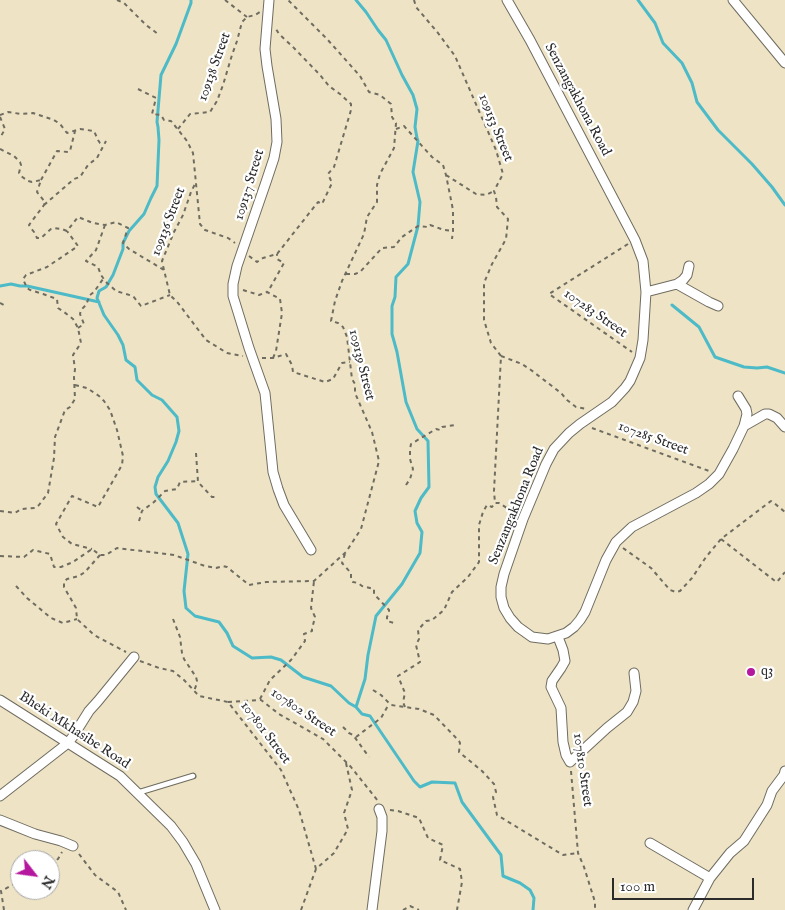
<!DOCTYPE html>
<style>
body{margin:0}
#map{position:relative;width:785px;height:910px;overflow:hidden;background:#eee4c5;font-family:"IM FELL English",serif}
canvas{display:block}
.north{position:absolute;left:10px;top:850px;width:50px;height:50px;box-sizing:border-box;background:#fff;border:1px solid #aaa;border-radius:50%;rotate:120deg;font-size:14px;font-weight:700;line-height:20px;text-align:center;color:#2b2b2b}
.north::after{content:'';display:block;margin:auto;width:18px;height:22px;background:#b5179e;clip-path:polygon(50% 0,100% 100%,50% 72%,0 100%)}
.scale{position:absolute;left:612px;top:878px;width:142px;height:22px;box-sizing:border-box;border:2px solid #2b2b2b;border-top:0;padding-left:6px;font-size:15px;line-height:18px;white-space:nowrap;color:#2b2b2b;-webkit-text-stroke:4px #fff;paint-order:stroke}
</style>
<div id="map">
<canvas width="785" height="910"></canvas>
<div class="north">N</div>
<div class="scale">100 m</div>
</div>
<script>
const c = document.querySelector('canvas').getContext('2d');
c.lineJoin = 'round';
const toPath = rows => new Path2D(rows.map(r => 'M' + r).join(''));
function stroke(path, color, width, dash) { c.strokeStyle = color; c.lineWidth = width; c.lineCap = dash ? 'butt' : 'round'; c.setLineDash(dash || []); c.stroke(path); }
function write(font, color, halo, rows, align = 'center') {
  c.font = font + ' "IM FELL English",serif'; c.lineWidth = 4.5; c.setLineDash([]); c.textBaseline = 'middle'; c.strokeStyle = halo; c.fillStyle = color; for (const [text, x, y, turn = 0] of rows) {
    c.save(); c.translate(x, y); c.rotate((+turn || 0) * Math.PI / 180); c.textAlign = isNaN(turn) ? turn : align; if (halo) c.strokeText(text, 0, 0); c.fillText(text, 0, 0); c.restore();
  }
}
const stream = toPath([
 [191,0,191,3,176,44,161,75,157,122,158,127,159,140,157,186,151,198,144,214,129,231,123,243,123,249,113,275,106,287,99,291,97,298,104,315,118,335,123,345,126,360,135,367,137,380,152,395,162,400,177,417,179,431,176,442,168,461,158,477,155,487,156,494,178,523,188,554,184,591,186,608,195,616,219,622,227,633,233,646,252,658,271,657,281,660,303,677,331,686,349,703,356,707,362,714,370,716,414,781,420,787,432,782,455,783,462,802,501,855,503,876,520,883,530,890,534,898,533,910],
 [356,0,366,12,378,30,386,40,402,75,413,95,417,109,415,127,417,138,418,141,413,172,420,202,418,226,408,264,396,277,395,297,392,306,392,334,397,352,406,402,417,429,428,441,429,487,421,498,415,511,417,523,422,532,420,553,402,584,376,616,368,655,365,679,356,707],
 [638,0,655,23,663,43,682,63,692,83,697,102,718,130,752,164,772,187,785,205],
 [0,286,11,284,20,286,27,286,99,302],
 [672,305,699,327,715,357,744,367,757,368,767,367,785,373]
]);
const path = toPath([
 [117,0,124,3,146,25,158,34],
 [225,0,247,17],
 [414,0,416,7,438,33,455,56,496,150,503,174,494,191,496,197,497,207,508,219,506,239,492,264,484,283,484,320,491,343,501,356,494,491,495,503,499,503,515,513],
 [138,89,156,98,152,114,161,115,164,120,171,121,187,141,193,153,200,224,205,230,228,238,235,243],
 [0,115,8,112,21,114,33,113,54,120,60,124,67,133,80,129,94,131,98,140,100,143,103,145],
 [0,117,5,129,0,138],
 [178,129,190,114,210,112,217,101,223,85,232,55,237,41,242,22,247,17,255,15,260,12],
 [396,129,404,126,432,157,443,165,446,175,453,210,453,231,452,239],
 [0,149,14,156,20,162,21,165,19,173,21,176,28,181,32,182,41,180,37,192,45,202,44,205,29,225,30,227,34,232,37,238,41,238,51,229,54,228,62,229,67,231,78,217,93,223,105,225,116,222,128,228,123,243,129,249,164,270,170,295,178,303,206,340,227,353,243,356],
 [446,175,476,194,486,195,494,191],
 [41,180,57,151,68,152,70,151,75,131],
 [44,205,74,179,80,177,88,165,97,158,106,141],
 [105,225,96,250,86,261,98,267,101,275,106,282,116,291,133,296,141,306,170,295],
 [628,244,549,294,632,352],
 [249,256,257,262,263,258,277,254,318,202,322,204,332,183,328,174,334,167,351,110,351,104,340,94,329,86,320,75,292,46,279,34,276,29],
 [164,270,162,261,174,232,183,215,191,192,196,182],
 [346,274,355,274,360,272,382,248,394,247,402,237,418,226,428,227,430,225,444,230,453,231],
 [243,290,259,295,267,292],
 [0,303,6,306],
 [78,328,84,324,80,314,81,310,86,305,90,295,94,292,103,279],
 [501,356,522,364,531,370,561,393,567,400,576,407,587,409],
 [262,358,273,358,286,354,292,365,293,372,325,382,333,379,342,363,350,362],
 [273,358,276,351,282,313,280,299,267,292,270,288,284,263,277,259,277,254],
 [75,385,87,388,99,396,104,401,110,410,117,430,123,456,122,465,98,507,72,496,56,524,63,537,72,544,92,549],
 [592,428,709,471],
 [196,453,198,482,212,497,215,497],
 [406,485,410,479,413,469,410,459,410,449,411,444,436,429,440,430,442,427,455,425],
 [137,507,142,511],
 [0,511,15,513,21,509,35,508,39,505,48,493,54,458,55,437,65,410,70,407,75,399,74,377,75,369,73,355,81,343,78,328,73,319,64,312,58,308,57,299,43,294,30,290,27,288,23,279,26,275,47,267,78,246,67,231],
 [139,521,142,511,154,502,165,491,177,489,180,482,198,481],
 [721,539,775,581,777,582,785,572],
 [623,548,651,568,670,590,676,592,680,591,692,578,706,557,721,539,763,507,771,501,774,503,785,512],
 [345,554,342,563,351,573,351,580,353,582,358,583,362,586,374,589,374,594,389,610,389,613,387,617,387,621,394,623],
 [100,555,85,572,79,576,67,579,64,582,64,587,76,608,77,619,94,635,126,652],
 [0,556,24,557,33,550,50,554,54,567,61,567,73,562,92,549,100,555,106,555,117,548,174,555,205,566,216,568,223,566,227,567,249,585,266,582,314,581,346,552,361,529,379,461,372,432,355,393,355,384,352,379,347,337,343,327,338,323,331,321,335,301,342,281,364,234,367,217,377,202,377,185,380,174,394,148,396,123,392,117,391,104,380,95,369,92,360,76,327,39,288,0],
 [16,586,27,598,51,618,63,623,77,619],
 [173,619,180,637,182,653,184,659,196,677,197,681,197,683,194,691],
 [140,661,159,668,173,671,184,680,199,696,228,702,281,770,299,810,316,869],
 [373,690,381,695,391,705,419,709,434,715,459,741,460,743,459,752,482,771,494,784,496,792,493,797,497,815,563,855,578,853],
 [260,699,270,680,291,660,305,641,304,634,312,631,312,629,315,617,311,608,314,581],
 [228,702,261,700,279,714,323,739,351,767,378,801],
 [405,707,403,702,405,693,398,676,420,662,416,645,419,639,418,630,426,621,432,620,444,610,452,592,468,577,479,562,479,525,483,512,487,505,492,507,495,503],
 [343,727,349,733,353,735,369,757],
 [356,737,381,718,389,704],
 [571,771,578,853,584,867,595,902,595,910],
 [390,810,398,811,419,818,428,838,443,845,440,860,460,869,462,882,457,910],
 [79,854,95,875,118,892,126,910],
 [50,864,58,859,62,852],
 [4,910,1,891,20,881],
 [301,910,316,869,334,853,348,829,344,813,352,790,346,763],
 [403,910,410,906,419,910]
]);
const lane = toPath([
 [137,793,193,776]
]);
const street = toPath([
 [269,0,265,49,267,66,276,119,277,142,274,158,266,182,237,266,233,284,233,296,249,348,265,393,273,472,278,489,284,505,311,550],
 [507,0,530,40,635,240,643,261,646,292,643,340,640,358,630,381,625,388,612,402,580,424,569,433,554,449,546,464,523,519,504,574,501,587,501,597,504,608,510,618,518,627,532,637,548,639,566,633,574,627,580,620,585,612,606,560,616,542,632,527,696,493,709,484,719,474,733,449,744,426,747,414,746,409,738,396],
 [733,0,785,63],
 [677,284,709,302,718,306],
 [646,292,677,284,683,280,687,275,689,266],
 [744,426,765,414,769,414,777,418,785,427],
 [558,637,563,650,565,661,561,668,552,681,551,687,561,708,563,742,566,755,570,762,607,728,627,712,633,702,636,691,634,673],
 [0,700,120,776,171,826,183,842,196,864,215,910],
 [0,796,68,743,74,735,89,711,98,701,134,657],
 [0,820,35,834,61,841,73,846],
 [650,843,710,878],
 [372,910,382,831,382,817,379,809],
 [693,910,710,878,730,853,744,841,767,805,772,791,784,775,785,771]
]);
const markers = [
 [751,672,5,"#b5179e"]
];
const streetNames = [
 ["109138 Street",215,67,-70],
 ["Senzangakhona Road",577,100,62],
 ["109153 Street",495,128,68],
 ["109137 Street",250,185,-73],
 ["109136 Street",169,222,-69],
 ["107283 Street",595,314,35],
 ["109139 Street",361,365,76],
 ["107285 Street",653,439,20],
 ["Senzangakhona Road",517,506,-68],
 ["107802 Street",303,713,34],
 ["Bheki Mkhasibe Road",74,731,33],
 ["107801 Street",265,733,53],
 ["107810 Street",582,770,82]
];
const poiNames = [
 ["q3",761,672]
];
stroke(stream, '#4dbac8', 3);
stroke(lane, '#6f6c61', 7);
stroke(street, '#6f6c61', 11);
stroke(path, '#6f6c61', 2, [4, 4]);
stroke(lane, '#fff', 4.5);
stroke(street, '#fff', 9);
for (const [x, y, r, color] of markers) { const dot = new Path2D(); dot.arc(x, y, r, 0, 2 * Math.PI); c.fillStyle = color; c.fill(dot); stroke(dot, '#fff', 2); }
write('14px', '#2b2b2b', '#fff', streetNames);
write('14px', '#2b2b2b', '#fff', poiNames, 'left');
</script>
